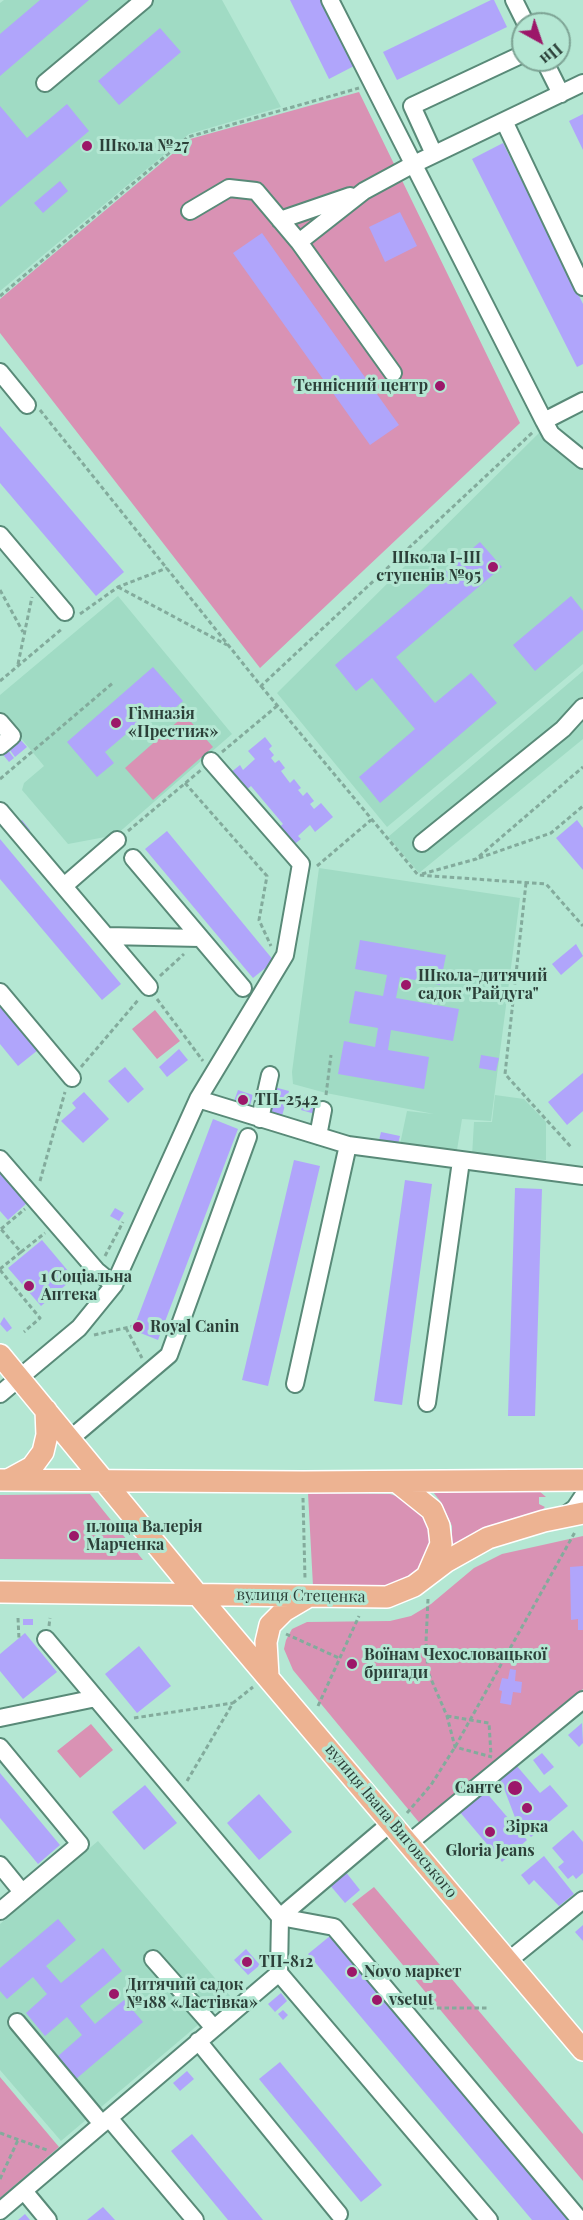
<!DOCTYPE html>
<meta charset="utf-8">
<style>
body{margin:0}
#map{position:relative;width:583px;height:2220px;overflow:hidden;background:#b4e7d3;font-family:"Playfair Display",serif}
canvas{display:block}
.north{position:absolute;left:511px;top:12px;width:60px;height:60px;box-sizing:border-box;background:#b4e7d3;border:2px solid #7ea495;border-radius:50%;rotate:140deg;font-size:16px;font-weight:700;line-height:24px;text-align:center;color:#2c4039}
.north::after{content:'';display:block;margin:auto;width:21px;height:27px;background:#9c1769;clip-path:polygon(50% 0,100% 100%,50% 72%,0 100%)}
</style>
<div id="map">
<canvas width="583" height="2220"></canvas>
<div class="north">Пн</div>
</div>
<script>
const c = document.querySelector('canvas').getContext('2d');
c.lineJoin = 'round';
function fillPath(path, color) { c.fillStyle = color; c.fill(path, 'evenodd'); }
const toPath = rows => new Path2D(rows.map(r => 'M' + r).join(''));
function stroke(path, color, width, dash) { c.strokeStyle = color; c.lineWidth = width; c.lineCap = dash ? 'butt' : 'round'; c.setLineDash(dash || []); c.stroke(path); }
function write(font, color, halo, rows, align = 'center') {
  c.font = font + ' "Playfair Display",serif'; c.lineWidth = 6; c.setLineDash([]); c.textBaseline = 'middle'; c.strokeStyle = halo; c.fillStyle = color; for (const [text, x, y, turn = 0] of rows) {
    c.save(); c.translate(x, y); c.rotate((+turn || 0) * Math.PI / 180); c.textAlign = isNaN(turn) ? turn : align; if (halo) c.strokeText(text, 0, 0); c.fillText(text, 0, 0); c.restore();
  }
}
const built = toPath([
 [4,0,222,0,281,107,189,134,0,291,0,3],
 [541,431,583,470,583,664,387,827,277,693],
 [118,596,232,734,116,835,68,844,22,790,24,783,44,766,0,713,0,695],
 [583,671,583,739,419,873,388,837],
 [319,868,520,898,491,1121,462,1119,456,1156,399,1149,407,1111,434,1114,326,1093,293,1084,292,1072],
 [495,1095,524,1099,546,1122,546,1160,472,1156,474,1122,492,1122],
 [98,1841,231,1997,61,2141,0,2070,0,1924]
]);
const green = toPath([
 [359,92,520,423,260,668,0,333,0,299,190,139],
 [185,715,213,747,153,800,125,768],
 [155,1010,180,1041,157,1059,132,1029],
 [538,1490,546,1497,539,1497,539,1504,545,1507,542,1510,504,1522,452,1546,452,1526,441,1502,433,1492],
 [308,1493,390,1494,402,1498,422,1514,428,1528,431,1542,427,1560,416,1574,387,1587,313,1586],
 [90,1494,143,1560,0,1559,0,1495],
 [583,1536,583,1689,518,1742,523,1754,427,1832,293,1670,284,1649,286,1640,292,1629,307,1622,390,1621,411,1616,431,1604,474,1568,502,1554],
 [91,1724,113,1750,80,1778,57,1751],
 [374,1887,583,2134,583,2181,352,1904],
 [0,2077,59,2147,0,2198]
]);
const building = toPath([
 [40,0,89,0,0,76,0,34],
 [290,0,322,0,354,66,329,79],
 [491,0,494,0,507,27,397,80,383,52],
 [160,28,181,52,119,105,98,81],
 [67,104,89,131,0,207,0,106,27,138],
 [583,114,583,150,569,121],
 [503,143,583,304,583,364,577,367,472,159],
 [60,181,68,191,43,213,34,203],
 [400,212,417,246,385,262,369,227],
 [262,233,399,425,370,445,233,253],
 [0,426,124,572,96,596,0,483],
 [480,542,502,567,396,657,435,703,471,673,497,703,380,803,359,777,415,729,372,678,356,691,335,665],
 [571,596,583,611,583,630,535,671,513,645],
 [153,667,183,701,168,714,160,705,105,752,114,763,97,777,67,742],
 [18,737,27,747,15,757,7,746],
 [265,737,272,746,269,749,274,755,271,758,275,763,279,760,285,768,281,771,290,783,294,779,301,788,298,790,303,796,307,792,314,801,310,804,314,809,321,803,333,817,315,832,310,825,298,836,301,839,292,846,277,829,283,824,251,786,245,791,230,773,240,765,243,770,255,759,248,751],
 [5,746,14,758,9,762,0,751],
 [22,820,30,830,25,835,16,825],
 [577,820,583,828,583,870,556,838],
 [167,831,274,961,253,978,145,849],
 [0,839,121,984,102,1000,0,879],
 [360,940,446,955,440,985,400,977,396,998,459,1009,453,1041,391,1030,388,1050,429,1057,424,1089,338,1074,344,1041,375,1047,378,1028,349,1023,355,991,383,996,387,975,355,969],
 [576,944,583,956,561,975,552,964],
 [0,1005,38,1050,18,1066,0,1044],
 [179,1049,188,1060,167,1077,159,1067],
 [481,1055,499,1058,496,1071,479,1068],
 [125,1067,144,1089,128,1103,108,1081],
 [583,1073,583,1111,567,1125,548,1102],
 [274,1087,289,1091,282,1116,268,1110],
 [238,1090,253,1095,249,1109,233,1104],
 [84,1092,109,1119,83,1143,61,1121,76,1108,72,1103],
 [305,1094,319,1097,315,1114,301,1110],
 [213,1119,238,1129,158,1340,133,1330],
 [381,1132,400,1136,397,1148,378,1144],
 [294,1160,320,1166,268,1386,242,1380],
 [0,1170,27,1203,8,1220,0,1211],
 [405,1180,432,1184,402,1405,374,1401],
 [515,1188,542,1189,535,1416,508,1416],
 [115,1208,124,1213,119,1221,110,1216],
 [42,1240,74,1278,41,1306,8,1268],
 [4,1317,12,1328,7,1332,0,1324],
 [583,1566,583,1630,578,1630,578,1619,571,1620,570,1567],
 [23,1619,33,1619,33,1625,23,1625],
 [25,1633,57,1672,23,1699,0,1671,0,1654],
 [139,1646,171,1686,137,1713,105,1674],
 [510,1669,516,1670,515,1681,522,1682,521,1693,513,1692,511,1705,500,1703,502,1691,499,1690,502,1678,508,1679],
 [582,1723,583,1743,579,1747,568,1735],
 [542,1753,554,1767,544,1775,533,1760],
 [516,1765,540,1793,550,1785,568,1806,531,1837,516,1820,500,1778],
 [0,1773,60,1845,38,1864,0,1818],
 [145,1785,177,1823,144,1850,112,1812],
 [484,1790,527,1840,502,1862,459,1811],
 [259,1794,292,1832,259,1860,227,1823],
 [573,1830,583,1842,583,1873,576,1879,573,1875,568,1879,558,1867,564,1862,552,1848],
 [544,1856,574,1894,559,1906,534,1880,529,1885,521,1875],
 [345,1871,360,1890,345,1903,329,1884],
 [58,1919,76,1940,46,1966,61,1983,103,1948,122,1971,80,2006,95,2024,124,2000,143,2022,76,2079,57,2057,82,2035,67,2017,45,2036,26,2013,47,1994,33,1977,7,1999,0,1991,0,1968],
 [583,1925,583,1941,575,1932],
 [330,1936,570,2220,532,2220,308,1954],
 [246,1949,260,1965,248,1975,234,1960],
 [281,1993,287,2001,275,2012,268,2004],
 [283,2010,288,2015,283,2020,278,2014],
 [280,2062,382,2185,361,2202,259,2079],
 [187,2071,194,2079,180,2091,173,2083],
 [192,2134,263,2220,228,2220,171,2151],
 [103,2207,115,2220,87,2220],
 [25,2214,30,2220,18,2220]
]);
const path = toPath([
 [0,296,188,137,359,88],
 [40,410,261,686,533,432],
 [118,587,227,645],
 [0,590,23,632],
 [80,614,118,587,167,568],
 [18,664,32,597],
 [0,681,63,628],
 [261,686,418,875,546,884,583,926],
 [222,752,277,706],
 [0,779,114,682],
 [185,783,267,876,259,920,271,946],
 [128,831,201,770],
 [479,858,551,833,583,806],
 [317,866,371,820],
 [422,874,476,859,583,767],
 [526,883,505,1074,571,1147],
 [160,976,184,954],
 [157,999,203,1061],
 [81,1067,139,999],
 [326,1095,331,1055],
 [40,1181,65,1092],
 [1,1229,25,1209],
 [21,1252,45,1233],
 [105,1256,123,1222],
 [0,1269,21,1252,0,1228],
 [0,1270,40,1318,24,1332],
 [126,1328,142,1358],
 [94,1335,134,1326],
 [303,1498,305,1579],
 [428,1599,426,1642,428,1672,447,1716,455,1747,492,1757],
 [18,1618,19,1639],
 [49,1626,50,1618],
 [286,1634,339,1658],
 [318,1706,359,1616],
 [447,1716,489,1723,491,1755],
 [134,1718,233,1703],
 [187,1781,233,1703,253,1687],
 [407,1813,431,1785,455,1747,575,1532],
 [422,2008,487,2008],
 [0,2133,47,2150],
 [0,2179,18,2140]
]);
const minor = toPath([
 [330,0,544,421,583,401],
 [514,0,526,24],
 [544,60,561,94],
 [45,83,144,0],
 [504,121,583,287],
 [434,154,412,106,523,54],
 [190,211,229,188,256,191,299,242,364,191,412,165,583,83],
 [280,220,350,196],
 [299,242,393,373],
 [0,372,27,405],
 [544,421,551,434,583,460],
 [0,535,65,612],
 [0,722,12,736,0,746],
 [0,811,149,987],
 [422,843,563,729,583,707],
 [133,858,243,988],
 [64,886,117,840],
 [107,936,200,938],
 [0,992,72,1078],
 [198,1099,348,1145,583,1176],
 [260,1119,270,1075],
 [318,1136,323,1110],
 [0,1159,97,1271,114,1285],
 [295,1384,348,1145],
 [0,1394,79,1328,114,1285,198,1099,285,955,301,864,211,761],
 [427,1403,461,1161],
 [70,1439,169,1355,248,1137],
 [564,1516,575,1508,583,1496],
 [46,1639,280,1917,334,1927,580,2220],
 [0,1718,96,1698],
 [0,1747,80,1844,0,1911],
 [409,1843,583,1700],
 [0,1865,22,1892],
 [153,1959,214,2028],
 [508,1961,583,1900],
 [279,1973,489,2220],
 [17,2022,102,2124],
 [198,2041,339,2214],
 [109,2118,195,2220],
 [24,2191,48,2220],
 [0,2211,279,1973,280,1917,392,1822]
]);
const major = toPath([
 [0,1355,197,1594,583,2050],
 [10,1479,32,1467,43,1452,47,1435,46,1410],
 [0,1480,303,1482,583,1480],
 [397,1482,432,1510,439,1526,441,1544,428,1574],
 [0,1592,387,1597,414,1586,447,1561,488,1538,544,1521,583,1513],
 [268,1676,266,1642,270,1625,284,1611,306,1598]
]);
const markers = [
 [87,146,6,"#9c1769"],
 [440,386,6,"#9c1769"],
 [493,567,6,"#9c1769"],
 [116,723,6,"#9c1769"],
 [406,985,6,"#9c1769"],
 [243,1100,6,"#9c1769"],
 [29,1286,6,"#9c1769"],
 [138,1327,6,"#9c1769"],
 [74,1536,6,"#9c1769"],
 [352,1664,6,"#9c1769"],
 [515,1788,8,"#9c1769"],
 [527,1808,6,"#9c1769"],
 [490,1832,6,"#9c1769"],
 [247,1962,6,"#9c1769"],
 [352,1972,6,"#9c1769"],
 [114,1994,6,"#9c1769"],
 [377,2000,6,"#9c1769"]
];
const poiNames = [
 ["Школа №27",99,146],
 ["Теннісний центр",428,386,"right"],
 ["Школа І-ІІІ",481,558,"right"],
 ["ступенів №95",481,576,"right"],
 ["Гімназія",128,714],
 ["«Престиж»",128,732],
 ["Школа-дитячий",418,976],
 ["садок \"Райдуга\"",418,994],
 ["ТП-2542",255,1100],
 ["1 Соціальна",41,1277],
 ["Аптека",41,1295],
 ["Royal Canin",150,1327],
 ["площа Валерія",86,1527],
 ["Марченка",86,1545],
 ["Воїнам Чехословацької",364,1655],
 ["бригади",364,1673],
 ["Санте",502,1788,"right"],
 ["Зірка",527,1827,"center"],
 ["Gloria Jeans",490,1851,"center"],
 ["ТП-812",259,1962],
 ["Novo маркет",364,1972],
 ["Дитячий садок",126,1985],
 ["№188 «Ластівка»",126,2003],
 ["vsetut",389,2000]
];
const streetNames = [
 ["вулиця Стеценка",301,1596,1],
 ["вулиця Івана Виговського",391,1821,50]
];
fillPath(built, '#a0dbc4');
fillPath(green, '#d992b4');
fillPath(building, '#b0a5fb');
stroke(minor, '#598a78', 20);
stroke(major, '#fff', 24);
stroke(path, '#83ab9c', 3, [4.5, 3]);
stroke(minor, '#fff', 16);
stroke(major, '#edb392', 21);
for (const [x, y, r, color] of markers) { const dot = new Path2D(); dot.arc(x, y, r, 0, 2 * Math.PI); c.fillStyle = color; c.fill(dot); stroke(dot, '#b4e7d3', 2); }
write('bold 16px', '#2c4039', '#b4e7d3', poiNames, 'left');
write('16px', '#2c4039', '#b4e7d3', streetNames);
</script>
